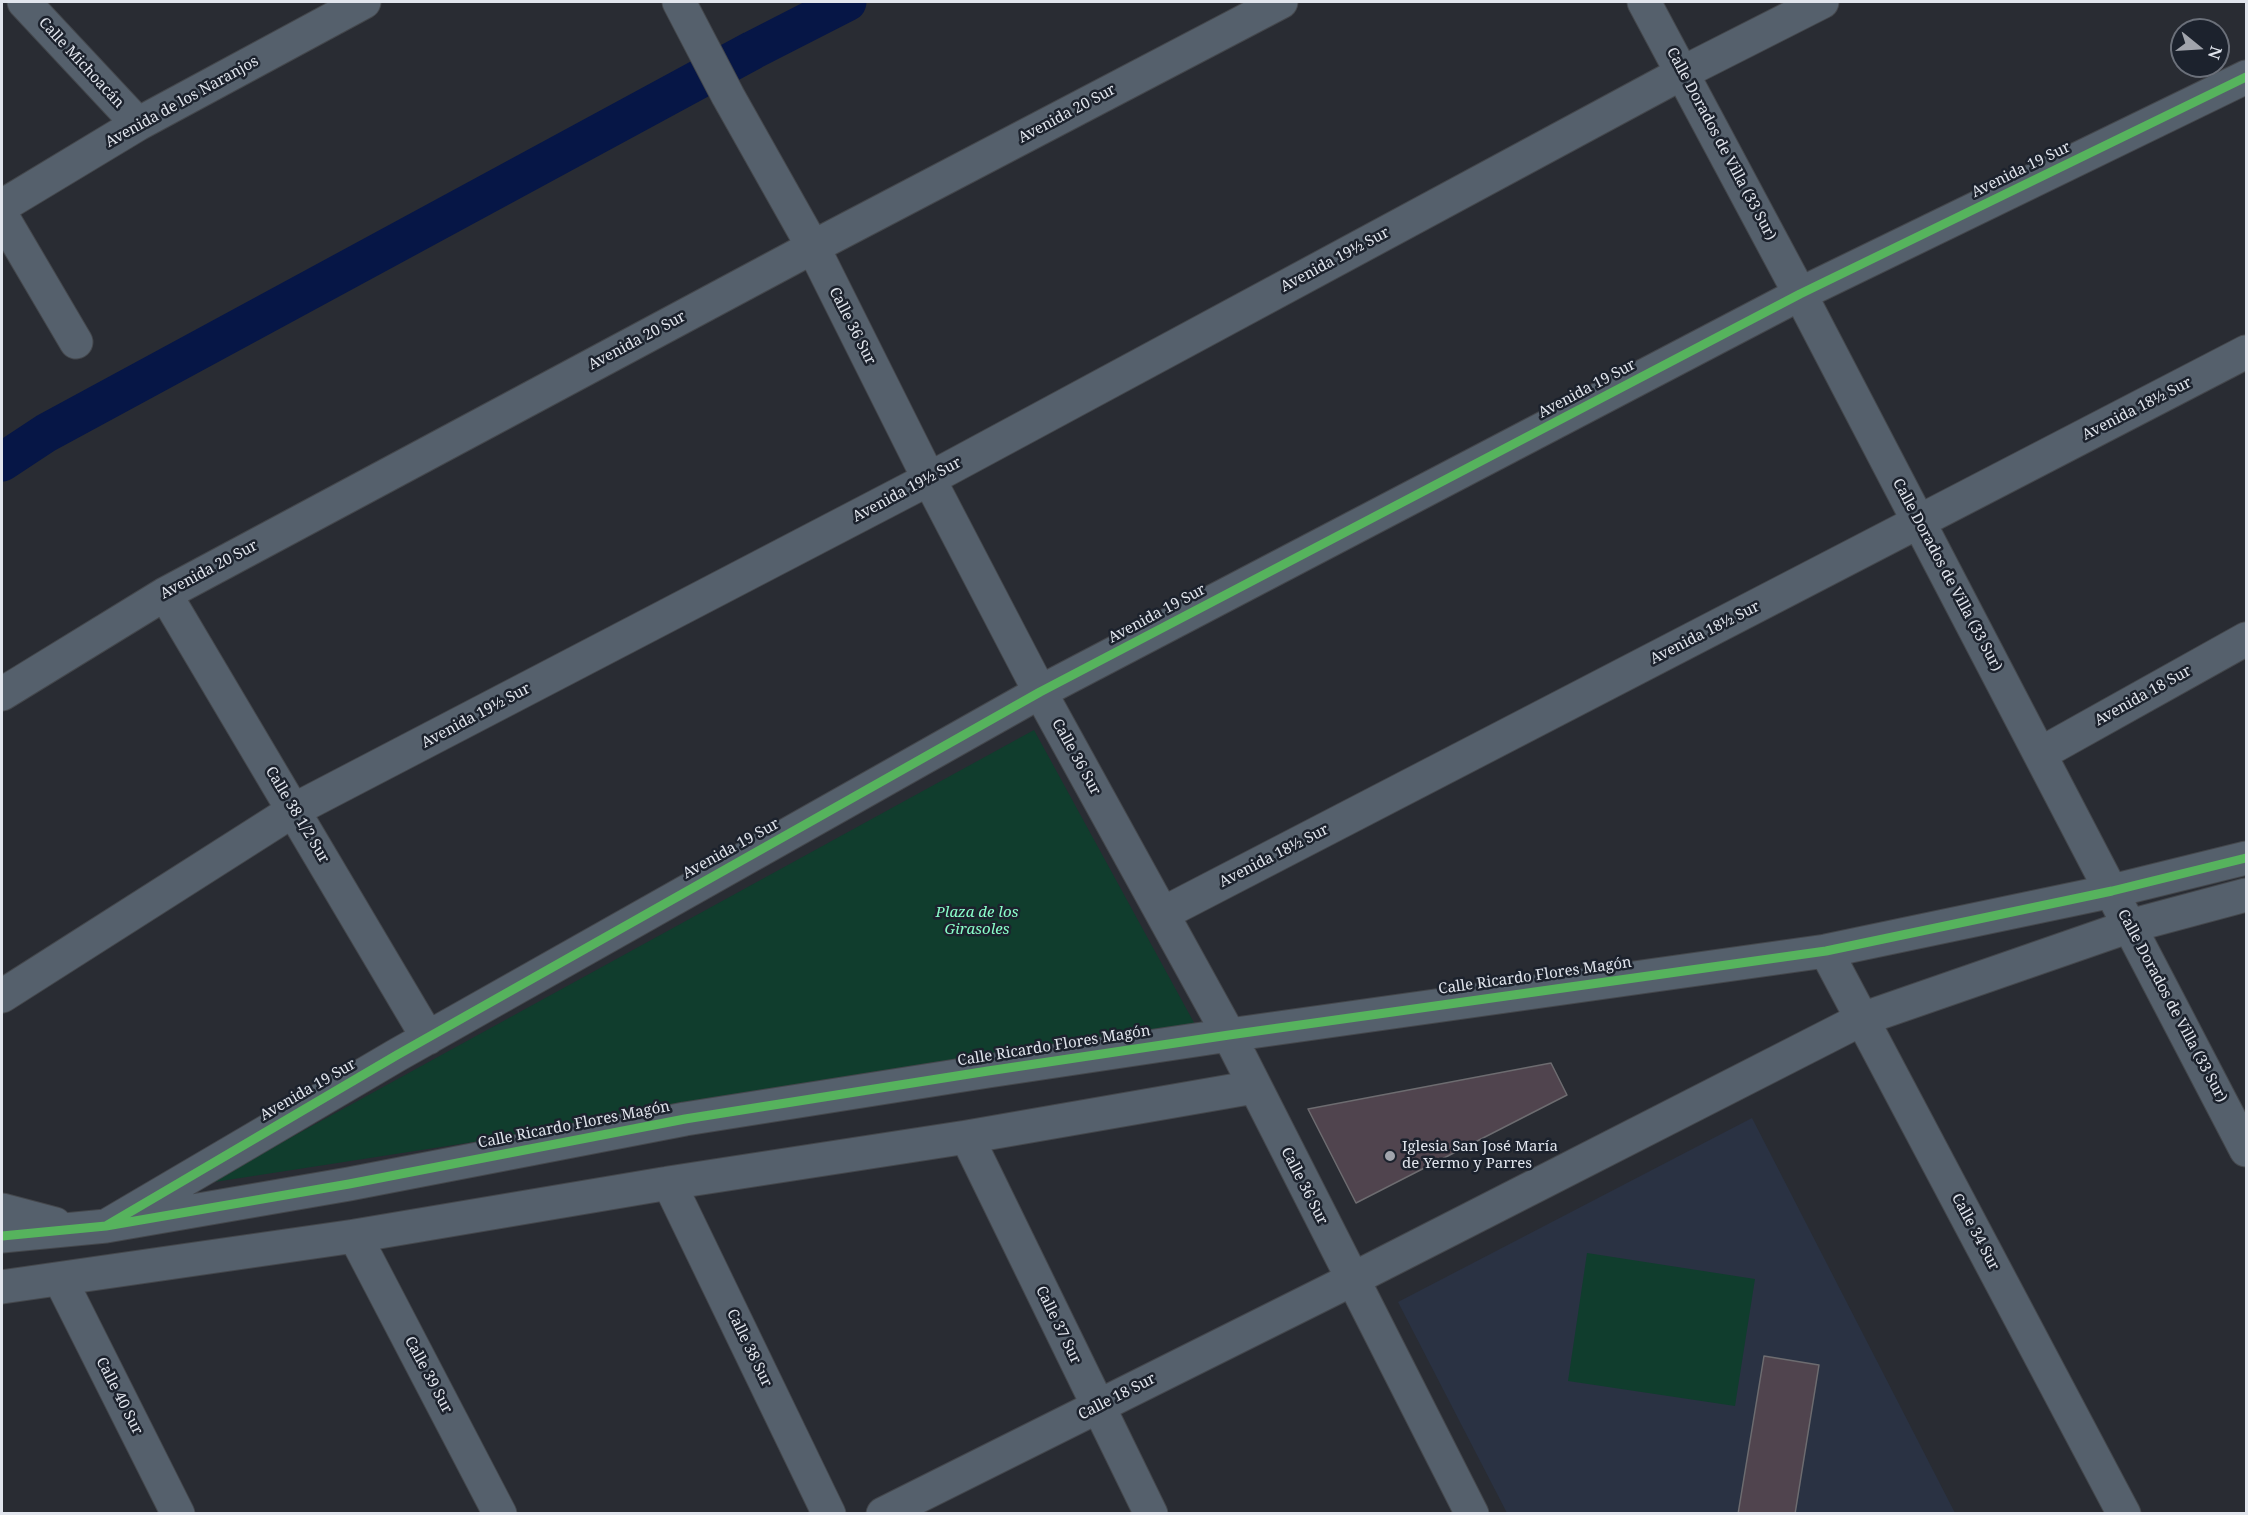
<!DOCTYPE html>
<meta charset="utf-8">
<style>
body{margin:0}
#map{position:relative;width:2248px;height:1515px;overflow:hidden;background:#292c33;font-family:"Noto Serif",serif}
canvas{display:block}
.frame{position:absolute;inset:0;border:3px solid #e1e5ed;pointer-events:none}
.north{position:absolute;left:2170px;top:18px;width:60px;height:60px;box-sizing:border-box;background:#1c222d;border:2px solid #6b707a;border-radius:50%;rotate:108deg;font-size:16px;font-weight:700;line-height:24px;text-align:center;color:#e1e5ed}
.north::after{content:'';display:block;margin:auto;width:21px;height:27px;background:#a1a4ac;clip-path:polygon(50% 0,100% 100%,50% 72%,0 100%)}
</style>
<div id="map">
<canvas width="2248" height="1515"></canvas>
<div class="frame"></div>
<div class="north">N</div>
</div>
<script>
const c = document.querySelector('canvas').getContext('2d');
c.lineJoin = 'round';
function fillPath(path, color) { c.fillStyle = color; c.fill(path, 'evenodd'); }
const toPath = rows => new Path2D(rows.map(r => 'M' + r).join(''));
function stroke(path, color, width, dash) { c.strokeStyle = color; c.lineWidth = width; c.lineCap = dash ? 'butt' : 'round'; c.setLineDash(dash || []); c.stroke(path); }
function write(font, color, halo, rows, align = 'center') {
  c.font = font + ' "Noto Serif",serif'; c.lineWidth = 5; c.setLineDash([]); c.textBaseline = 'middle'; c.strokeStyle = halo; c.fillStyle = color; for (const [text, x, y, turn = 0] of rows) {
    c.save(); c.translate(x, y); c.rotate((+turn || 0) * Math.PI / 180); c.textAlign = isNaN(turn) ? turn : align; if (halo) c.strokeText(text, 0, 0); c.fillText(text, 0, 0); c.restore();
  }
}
const built = toPath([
 [1752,1118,1955,1513,1507,1513,1398,1302]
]);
const green = toPath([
 [1034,730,1198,1030,208,1183],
 [1587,1253,1755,1279,1735,1406,1568,1381]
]);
const canal = toPath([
 [2,462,46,433,753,50,847,2]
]);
const building = toPath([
 [1551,1063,1567,1095,1356,1203,1308,1109,1551,1063],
 [1764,1356,1819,1365,1795,1514,1738,1514,1764,1356]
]);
const minor = toPath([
 [24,2,138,124],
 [679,2,728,96,813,247,929,479,1040,692,1229,1035,1472,1514],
 [1644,2,1800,294,2246,1150],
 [2,206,138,124,364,2],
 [2,216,76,342],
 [165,594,428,1038],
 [2,694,165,594,813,247,1281,2],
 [2040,754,2246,639],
 [1164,913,2246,352],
 [1826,951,2124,1514],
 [2,996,294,810,929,479,1684,72,1822,2],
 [967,1137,1151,1514],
 [669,1183,829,1514],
 [2,1210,55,1224],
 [106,1226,397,1055,1040,692,1800,294,2246,77],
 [2,1236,106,1226,349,1184,685,1119,988,1071,1229,1035,1826,951,2112,891,2246,858],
 [355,1236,500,1514],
 [60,1279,178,1514],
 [2,1287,355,1236,669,1183,967,1137,1254,1087],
 [883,1514,1351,1280,1862,1019,2130,926,2246,895]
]);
const cycleway = toPath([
 [106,1226,397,1055,1040,692,1800,294,2246,77],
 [2,1236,106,1226,349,1184,685,1119,988,1071,1229,1035,1826,951,2112,891,2246,858]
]);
const markers = [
 [1390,1156,6,"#a1a4ac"]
];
const streetNames = [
 ["Calle Michoacán",81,63,47],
 ["Avenida de los Naranjos",182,102,-29],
 ["Avenida 20 Sur",1067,114,-28],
 ["Calle Dorados de Villa (33 Sur)",1721,144,62],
 ["Avenida 19 Sur",2021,170,-26],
 ["Avenida 19½ Sur",1335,260,-28],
 ["Calle 36 Sur",852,326,63],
 ["Avenida 20 Sur",637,341,-28],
 ["Avenida 19 Sur",1587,389,-28],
 ["Avenida 18½ Sur",2137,409,-27],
 ["Avenida 19½ Sur",907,490,-28],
 ["Avenida 20 Sur",209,570,-28],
 ["Calle Dorados de Villa (33 Sur)",1947,575,62],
 ["Avenida 19 Sur",1157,614,-28],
 ["Avenida 18½ Sur",1705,633,-27],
 ["Avenida 18 Sur",2143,696,-29],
 ["Avenida 19½ Sur",476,716,-28],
 ["Calle 36 Sur",1076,757,61],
 ["Calle 38 1/2 Sur",297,815,59],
 ["Avenida 19 Sur",731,849,-29],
 ["Avenida 18½ Sur",1274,856,-27],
 ["Calle Ricardo Flores Magón",1535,976,-8],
 ["Calle Dorados de Villa (33 Sur)",2172,1006,62],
 ["Calle Ricardo Flores Magón",1054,1046,-9],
 ["Avenida 19 Sur",308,1090,-30],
 ["Calle Ricardo Flores Magón",574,1125,-11],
 ["Calle 36 Sur",1304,1186,63],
 ["Calle 34 Sur",1975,1232,62],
 ["Calle 37 Sur",1058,1325,64],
 ["Calle 38 Sur",749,1348,64],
 ["Calle 39 Sur",428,1375,62],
 ["Calle 40 Sur",119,1396,63],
 ["Calle 18 Sur",1117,1397,-27]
];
const parkNames = [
 ["Plaza de los",977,913],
 ["Girasoles",977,930]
];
const poiNames = [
 ["Iglesia San José María",1402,1147],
 ["de Yermo y Parres",1402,1164]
];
fillPath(built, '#2a3243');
fillPath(green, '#103d2d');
stroke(canal, '#061646', 39);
fillPath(building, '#50444e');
stroke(building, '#6d6c70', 1.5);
stroke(minor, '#44474c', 35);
stroke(minor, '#55606c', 33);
stroke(cycleway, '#56b35d', 9);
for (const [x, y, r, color] of markers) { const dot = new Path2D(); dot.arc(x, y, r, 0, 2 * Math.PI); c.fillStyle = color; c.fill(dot); stroke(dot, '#1c222d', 2); }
write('15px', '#e1e5ed', '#1c222d', streetNames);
write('italic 15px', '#8afeca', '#1c222d', parkNames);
write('15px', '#e1e5ed', '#1c222d', poiNames, 'left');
</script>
